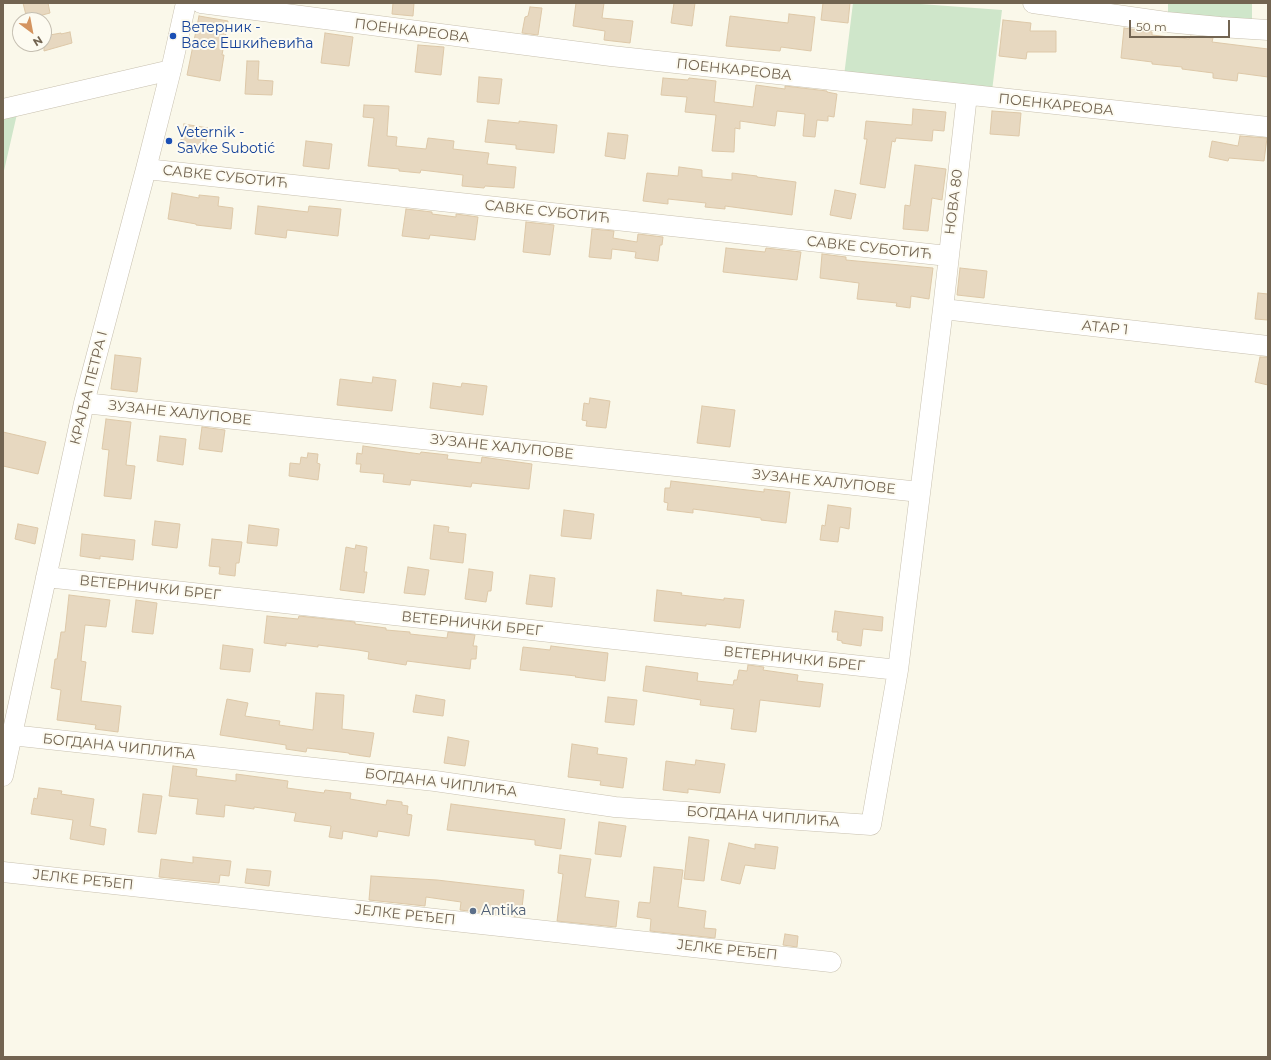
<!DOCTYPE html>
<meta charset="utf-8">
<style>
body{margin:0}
#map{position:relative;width:1271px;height:1060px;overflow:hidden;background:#faf8ea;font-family:Montserrat,sans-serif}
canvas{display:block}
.frame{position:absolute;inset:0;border:4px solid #726451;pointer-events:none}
.north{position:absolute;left:12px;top:12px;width:40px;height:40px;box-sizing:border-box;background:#fdfbf1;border:1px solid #c5bfb1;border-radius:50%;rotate:148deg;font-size:11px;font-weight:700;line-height:16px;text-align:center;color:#726451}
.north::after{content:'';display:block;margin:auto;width:14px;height:18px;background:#d49460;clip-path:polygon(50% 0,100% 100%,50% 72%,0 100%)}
.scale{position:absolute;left:1129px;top:20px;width:101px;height:18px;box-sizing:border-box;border:2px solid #726451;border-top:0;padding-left:5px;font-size:12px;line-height:14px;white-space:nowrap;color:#726451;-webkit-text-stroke:3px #fdfbf1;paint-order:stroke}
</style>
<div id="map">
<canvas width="1271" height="1060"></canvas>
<div class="frame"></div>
<div class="north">N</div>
<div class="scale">50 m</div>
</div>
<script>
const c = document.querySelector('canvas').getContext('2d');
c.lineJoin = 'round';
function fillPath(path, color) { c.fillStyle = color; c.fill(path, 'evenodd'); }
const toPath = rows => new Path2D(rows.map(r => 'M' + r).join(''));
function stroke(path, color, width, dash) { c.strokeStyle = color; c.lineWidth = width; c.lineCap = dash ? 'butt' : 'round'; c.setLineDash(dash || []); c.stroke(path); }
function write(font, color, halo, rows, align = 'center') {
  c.font = font + ' Montserrat,sans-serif'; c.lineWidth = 4; c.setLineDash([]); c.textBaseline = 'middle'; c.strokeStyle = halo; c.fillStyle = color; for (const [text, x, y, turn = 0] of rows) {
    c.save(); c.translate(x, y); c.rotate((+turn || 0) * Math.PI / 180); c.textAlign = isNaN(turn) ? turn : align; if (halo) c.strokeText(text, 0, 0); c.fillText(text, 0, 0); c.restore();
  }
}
const green = toPath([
 [853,3,907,3,1002,10,992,91,844,76],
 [1168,3,1252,3,1252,20,1168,13],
 [17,114,3,175,3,117]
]);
const building = toPath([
 [23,3,48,3,50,13,27,19,23,3],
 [393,3,414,3,413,16,392,14,393,3],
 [576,3,604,3,602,18,633,21,630,43,604,40,605,31,573,26,576,3],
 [674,3,695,3,692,26,671,23,674,3],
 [823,3,850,3,848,23,821,20,823,3],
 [530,7,542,8,538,35,522,33,525,17,528,16,530,7],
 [789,14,815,17,811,51,781,47,780,51,726,46,730,16,788,23,789,14],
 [199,16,228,21,222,55,224,55,220,81,187,75,199,16],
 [1003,20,1031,23,1030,31,1056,31,1056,52,1027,52,1026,59,999,56,1003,20],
 [1124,28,1152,32,1152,35,1189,39,1190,36,1213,38,1212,42,1268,49,1268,77,1238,73,1237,81,1213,78,1213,73,1182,69,1182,67,1152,64,1152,62,1121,58,1124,28],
 [70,32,72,43,44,51,44,36,61,33,61,34,70,32],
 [325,33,353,37,349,66,321,63,325,33],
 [418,45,444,47,441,75,415,72,418,45],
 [247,61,259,61,258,80,273,81,272,95,245,94,247,61],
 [479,77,502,79,499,104,477,102,479,77],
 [663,78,688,80,689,78,716,81,714,102,753,107,756,85,785,89,785,86,827,91,827,92,837,94,834,117,828,116,828,121,817,120,815,137,803,136,805,114,777,111,775,126,740,121,740,129,735,128,734,152,712,151,716,115,685,112,687,97,661,95,663,78],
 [364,105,389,106,387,136,397,137,396,146,426,149,428,138,454,141,453,149,489,153,487,164,516,167,514,188,485,186,484,188,462,186,463,175,421,170,420,173,399,171,399,169,368,166,374,118,363,117,364,105],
 [913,109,946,112,944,131,933,130,932,141,896,138,895,142,892,141,885,188,860,184,867,139,864,139,866,121,912,125,913,109],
 [992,111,1021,113,1019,136,990,134,992,111],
 [488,120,519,123,519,121,557,125,554,153,516,149,516,145,485,142,488,120],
 [184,124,208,128,204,154,179,150,184,124],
 [608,133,628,135,625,159,605,156,608,133],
 [1240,136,1267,138,1264,161,1229,158,1228,161,1209,157,1212,141,1238,146,1240,136],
 [306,141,332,144,329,169,303,166,306,141],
 [915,165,946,169,942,200,932,198,928,231,903,229,905,205,910,206,915,165],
 [679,167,702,170,702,177,732,180,732,173,757,176,757,177,796,182,792,215,725,206,725,209,705,207,706,203,668,199,668,204,643,201,647,173,678,176,679,167],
 [835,190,856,194,851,219,830,215,835,190],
 [172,193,199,198,199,195,219,197,218,206,233,208,231,229,196,225,196,224,168,219,172,193],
 [258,206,308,212,309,206,341,209,338,236,287,230,286,238,255,234,258,206],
 [406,209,432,212,432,214,456,217,456,214,478,217,475,240,430,235,429,239,402,236,406,209],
 [526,222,554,225,550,255,523,252,526,222],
 [592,229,614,231,613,238,637,242,638,234,663,237,662,245,660,245,658,261,635,258,636,252,612,249,611,259,589,257,592,229],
 [726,248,765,252,766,248,801,252,797,280,723,272,726,248],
 [822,254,846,257,846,260,933,268,929,299,911,296,910,308,896,306,897,303,857,299,859,283,820,278,822,254],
 [960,268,987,271,984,298,957,295,960,268],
 [1258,293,1268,294,1268,320,1255,319,1258,293],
 [115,355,141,358,137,392,111,389,115,355],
 [1260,357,1268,357,1268,385,1255,382,1260,357],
 [373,377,396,380,392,411,337,405,340,379,372,383,373,377],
 [433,383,461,387,462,383,487,386,483,415,430,408,433,383],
 [590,398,610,401,606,428,586,426,587,421,582,420,584,403,589,404,590,398],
 [702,406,735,410,730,447,697,443,702,406],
 [106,419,131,422,126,465,135,466,131,499,104,496,109,450,102,449,106,419],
 [202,427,225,430,222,452,199,449,202,427],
 [3,432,46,442,38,474,3,466,3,432],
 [160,436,186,439,183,465,157,461,160,436],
 [363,446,420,454,421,452,448,455,447,459,481,463,482,457,532,464,529,489,472,483,471,487,411,480,410,485,383,482,384,474,360,472,361,464,356,464,357,453,362,454,363,446],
 [308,453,318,454,317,463,320,464,318,480,289,476,290,463,300,464,301,457,307,458,308,453],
 [671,481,764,492,764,489,790,492,786,523,761,520,761,518,693,509,693,513,667,510,668,503,664,502,665,488,670,488,671,481],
 [828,505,851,508,849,529,840,527,838,542,820,540,822,525,825,526,828,505],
 [564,510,594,514,591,539,561,536,564,510],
 [155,521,180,524,177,548,152,545,155,521],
 [18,524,38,528,35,544,15,539,18,524],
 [249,525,279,529,277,546,247,543,249,525],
 [434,525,449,527,448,532,466,534,463,563,430,559,434,525],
 [82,534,135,540,133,560,100,556,100,559,80,556,82,534],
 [212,539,242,542,239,563,236,563,235,576,219,574,220,567,209,566,212,539],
 [356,545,367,547,364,572,367,572,364,593,340,590,346,547,355,549,356,545],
 [408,567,429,570,425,595,404,593,408,567],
 [469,569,493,572,491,591,488,591,486,602,465,599,469,569],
 [530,575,555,578,552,607,526,604,530,575],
 [657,590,682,593,681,595,724,600,724,598,744,600,740,628,706,624,706,626,654,621,657,590],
 [69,595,110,600,106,627,85,625,81,661,86,662,81,701,121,706,118,732,95,729,96,725,57,720,61,690,51,688,55,659,57,659,61,632,65,632,69,595],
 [136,600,157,603,153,634,132,632,136,600],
 [835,611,883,617,882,631,863,629,861,646,842,643,842,641,837,640,838,632,832,632,835,611],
 [267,616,298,619,299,616,355,622,355,624,386,628,386,630,410,632,410,634,447,638,448,632,475,635,473,646,477,646,476,659,471,659,470,669,407,661,406,665,368,659,369,652,358,650,318,645,318,647,286,643,286,646,264,643,267,616],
 [223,645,253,649,250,672,220,669,223,645],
 [551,646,608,653,605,681,575,677,576,676,520,670,523,647,550,650,551,646],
 [748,665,764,667,763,670,798,675,797,681,823,684,820,707,760,700,756,732,731,729,734,709,700,705,701,700,643,691,646,666,698,673,697,681,733,685,734,680,737,680,739,670,747,671,748,665],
 [316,693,344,695,342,729,374,733,370,757,349,754,349,753,307,748,306,752,286,749,286,745,220,735,227,699,248,703,245,716,280,721,279,725,313,730,316,693],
 [416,695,445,700,443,716,413,712,416,695],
 [608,697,637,700,634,725,605,722,608,697],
 [448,737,469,741,465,766,444,763,448,737],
 [572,744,598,748,597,754,627,758,623,788,600,785,601,781,568,777,572,744],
 [696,760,725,764,720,793,688,789,688,793,663,790,666,761,695,765,696,760],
 [173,766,197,769,196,776,236,781,236,774,288,781,287,788,324,793,325,790,351,793,350,799,386,805,387,800,402,802,402,805,408,806,407,814,412,815,409,836,378,831,377,837,343,831,342,839,329,837,331,826,294,821,296,813,254,807,254,809,225,805,224,817,196,814,198,799,169,796,173,766],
 [39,788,62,791,61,794,94,799,90,826,106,829,104,845,70,839,73,820,31,814,34,798,37,799,39,788],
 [143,794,162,796,156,834,138,832,143,794],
 [451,804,565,819,561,849,535,845,535,840,447,830,451,804],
 [599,822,626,826,621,857,595,854,599,822],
 [689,837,709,840,704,881,684,879,689,837],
 [729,843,755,849,755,844,778,847,775,869,745,865,740,884,721,880,729,843],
 [560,855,591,859,585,897,619,901,616,927,557,921,563,874,558,873,560,855],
 [193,857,231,861,229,876,220,875,219,883,159,877,161,859,193,863,193,857],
 [654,867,683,870,678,907,706,911,704,928,716,929,715,938,650,931,651,919,637,917,639,902,650,903,654,867],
 [247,869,271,871,269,886,245,883,247,869],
 [371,876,437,880,524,890,521,917,460,910,461,902,426,897,425,906,369,900,371,876],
 [785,934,798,936,797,947,783,945,785,934]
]);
const minor = toPath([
 [201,3,611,56,1268,127],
 [1033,3,1166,22,1220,27,1268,30],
 [3,109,171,70],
 [146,169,948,256],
 [943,309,1268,346],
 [84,403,920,492],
 [46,577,898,670],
 [11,735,435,781,615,807,871,825,898,670,943,309,967,95],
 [3,776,84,403,146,169,171,70,186,3],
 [3,872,831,962]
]);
const markers = [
 [173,36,4,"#1a4fb4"],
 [169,141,4,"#1a4fb4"],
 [473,911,4,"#5c6f8a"]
];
const transitNames = [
 ["Ветерник -",181,28],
 ["Васе Ешкићевића",181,44],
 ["Veternik -",177,133],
 ["Savke Subotić",177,149]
];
const streetNames = [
 ["ПОЕНКАРЕОВА",412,31,7],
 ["ПОЕНКАРЕОВА",734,70,6],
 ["ПОЕНКАРЕОВА",1056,105,6],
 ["САВКЕ СУБОТИЋ",225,177,6],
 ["НОВА 80",954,202,-83],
 ["САВКЕ СУБОТИЋ",547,212,6],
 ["САВКЕ СУБОТИЋ",869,248,6],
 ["АТАР 1",1105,328,6],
 ["КРАЉА ПЕТРА I",89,388,-76],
 ["ЗУЗАНЕ ХАЛУПОВЕ",180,413,6],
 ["ЗУЗАНЕ ХАЛУПОВЕ",502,447,6],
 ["ЗУЗАНЕ ХАЛУПОВЕ",824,482,6],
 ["ВЕТЕРНИЧКИ БРЕГ",150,588,6],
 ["ВЕТЕРНИЧКИ БРЕГ",472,624,6],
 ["ВЕТЕРНИЧКИ БРЕГ",794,659,6],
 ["БОГДАНА ЧИПЛИЋА",119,747,6],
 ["БОГДАНА ЧИПЛИЋА",441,783,7],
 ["БОГДАНА ЧИПЛИЋА",763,817,4],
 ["ЈЕЛКЕ РЕЂЕП",83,880,6],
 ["ЈЕЛКЕ РЕЂЕП",405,915,6],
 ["ЈЕЛКЕ РЕЂЕП",727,950,6]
];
const serviceNames = [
 ["Antika",481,911]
];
fillPath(green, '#cfe6ca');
fillPath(building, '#e7d8c0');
stroke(building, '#ddc8a8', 1);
stroke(minor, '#c8c0af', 21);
stroke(minor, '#fff', 20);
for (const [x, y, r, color] of markers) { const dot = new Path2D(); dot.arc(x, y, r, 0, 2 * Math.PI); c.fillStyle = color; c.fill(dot); stroke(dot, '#fdfbf1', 1.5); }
write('14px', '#164399', '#fdfbf1', transitNames, 'left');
write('14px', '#726451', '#fdfbf1', streetNames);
write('14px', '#4e5e75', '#fdfbf1', serviceNames, 'left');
</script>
